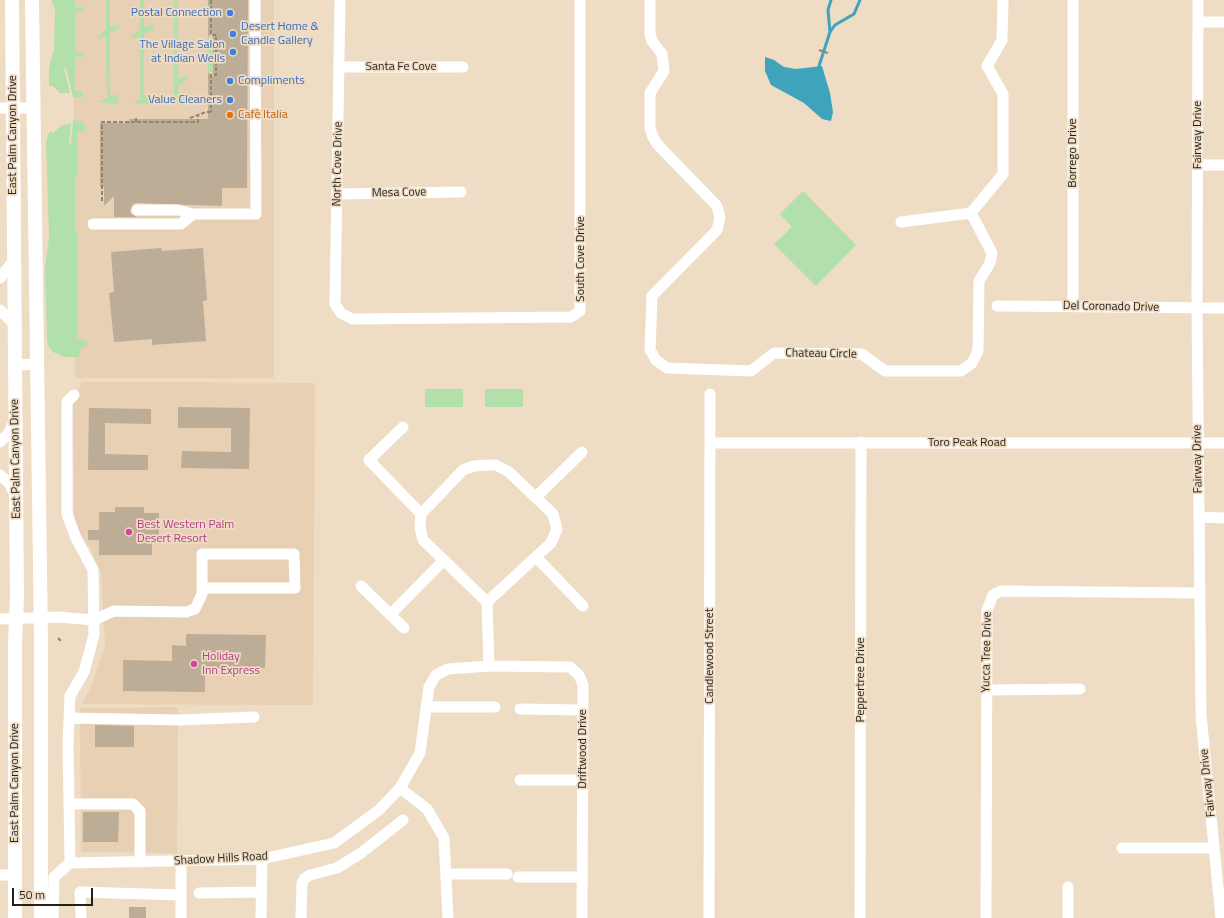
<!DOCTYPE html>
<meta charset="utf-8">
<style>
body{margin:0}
#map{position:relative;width:1224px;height:918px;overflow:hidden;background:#eedcc5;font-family:"Titillium Web",sans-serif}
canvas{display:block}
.scale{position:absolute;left:12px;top:888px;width:81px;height:18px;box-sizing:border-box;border:2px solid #251f17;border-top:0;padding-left:5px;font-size:12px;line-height:14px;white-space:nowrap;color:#251f17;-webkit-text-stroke:3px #eedcc5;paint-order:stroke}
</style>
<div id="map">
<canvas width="1224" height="918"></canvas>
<div class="scale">50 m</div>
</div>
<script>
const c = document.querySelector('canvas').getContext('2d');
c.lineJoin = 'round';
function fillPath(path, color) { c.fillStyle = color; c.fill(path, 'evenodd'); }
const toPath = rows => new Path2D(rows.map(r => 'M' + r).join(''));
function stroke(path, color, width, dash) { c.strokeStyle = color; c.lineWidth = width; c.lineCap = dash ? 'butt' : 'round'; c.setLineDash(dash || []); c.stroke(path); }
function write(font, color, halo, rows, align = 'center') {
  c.font = font + ' "Titillium Web",sans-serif'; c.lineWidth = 3.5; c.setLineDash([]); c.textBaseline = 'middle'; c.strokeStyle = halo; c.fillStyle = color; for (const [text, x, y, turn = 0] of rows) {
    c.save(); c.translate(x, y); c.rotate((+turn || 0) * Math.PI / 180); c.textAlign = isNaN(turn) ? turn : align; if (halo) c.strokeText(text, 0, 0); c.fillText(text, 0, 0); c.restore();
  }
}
const built = toPath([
 [73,0,274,0,274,378,75,378],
 [82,382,315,383,313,705,81,704,91,687,105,646,101,572,90,547,76,529,74,511,73,402],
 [178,707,177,853,81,852,80,708]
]);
const green = toPath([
 [51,0,75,0,75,7,84,8,83,12,75,12,75,52,84,52,83,56,75,57,75,91,83,91,83,97,73,97,66,67,64,68,70,93,60,93,53,86,49,86,49,68,54,49,55,9],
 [106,0,110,0,110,27,117,25,119,26,119,28,110,33,110,96,118,93,114,98,119,96,118,102,115,104,99,102,107,98,106,36,101,39,97,37,106,30],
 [140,0,144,0,144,28,152,24,154,26,154,28,144,34,144,97,152,93,148,97,153,96,153,102,149,104,134,103,140,99,140,36,133,39,131,36,140,30,140,14,133,16,131,14,140,8],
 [174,0,178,0,178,78,186,76,188,79,178,85,179,96,187,93,182,96,183,97,188,95,187,102,183,104,168,103,174,99,174,14,168,17,166,14,174,7],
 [208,37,213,37,213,72,208,72,208,61,201,64,199,64,199,55,208,50],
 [73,120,82,121,86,129,85,131,77,132,77,175,75,175,75,231,77,231,77,339,87,340,87,345,81,349,78,357,65,357,53,352,48,345,47,340,45,267,49,238,46,141,50,131,53,133,62,125,71,124,69,144,71,144],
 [803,191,856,245,816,286,774,244,792,227,780,214],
 [425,389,463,389,463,407,425,407],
 [485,389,523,389,523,407,485,407]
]);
const water = toPath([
 [765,57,774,60,784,67,796,69,822,66,830,93,833,112,831,121,822,119,804,103,771,85,765,71]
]);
const stream = toPath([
 [830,32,828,10,831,0],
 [819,66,830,32,835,25,854,14,860,0]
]);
const building = toPath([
 [208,0,248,0,247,188,222,188,222,206,137,203,133,204,130,210,131,214,137,217,114,217,114,196,104,206,104,187,100,187,100,123,129,123,129,119,208,119,208,72,213,77,213,32,208,37],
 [161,248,162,251,203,248,207,300,203,301,206,341,152,345,152,339,114,342,109,293,114,292,111,252],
 [178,407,250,408,249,469,181,468,182,451,231,452,231,428,178,428],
 [89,408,151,409,151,424,105,423,105,454,148,455,148,470,88,470],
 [115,507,144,507,144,513,159,513,159,535,152,535,152,555,99,555,99,540,88,540,88,530,99,530,99,512,115,512],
 [186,634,266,635,265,668,205,668,205,692,123,691,123,660,172,661,172,645,186,646],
 [95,725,134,726,134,747,95,747],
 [83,812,119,812,118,842,83,842],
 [129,907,146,907,146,918,129,918]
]);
const path = toPath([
 [211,0,211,35,216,35,216,75,211,75,211,112],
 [819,50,828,53],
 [136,118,136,124],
 [190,118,206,112,213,112],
 [102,201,102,122,198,122,198,116],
 [58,638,61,641]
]);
const minor = toPath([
 [340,0,335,304,341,313,352,319,571,317,580,311,580,0],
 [650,0,650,34,652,41,662,54,664,71,650,93,650,128,653,137,657,144,717,206,720,218,717,230,652,296,650,350,656,360,667,368,751,371,774,353,862,354,885,371,961,371,972,363,978,351,979,281,990,263,992,253,971,213,1003,174,1003,94,987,66,1002,40,1003,0],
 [1073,0,1073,306],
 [1198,0,1197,308,1201,715,1221,918],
 [1198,22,1224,22],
 [340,67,463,67],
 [0,108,33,108],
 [1198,165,1224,165],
 [338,194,461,192],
 [137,210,178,210,193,214],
 [901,222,971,213],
 [93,224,181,224,193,214,256,214,255,0],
 [0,278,14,260],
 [997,306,1224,308],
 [0,310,15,325],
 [15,365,38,364],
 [403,427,369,460,421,514],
 [0,442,9,433,15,419],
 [710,443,1224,443],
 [488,465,496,465,509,472,553,514,557,529,551,543,487,602,423,540,420,528,421,514,463,470,474,466,488,465],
 [0,475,9,483,16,497],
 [536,497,582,452],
 [1199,517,1224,518],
 [536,557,583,606],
 [361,586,404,628],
 [487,602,489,666],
 [390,615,444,560],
 [0,619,58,617,94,620,114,611,186,612,195,609,202,594,202,554,294,554,295,588,202,588],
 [987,690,1080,689],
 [426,707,495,707],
 [520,709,583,710],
 [69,718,180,720,254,717],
 [520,780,583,780],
 [400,788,427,809,444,838,448,918],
 [69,804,133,804,140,811,140,862],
 [1122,848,1214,848],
 [181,861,181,918],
 [70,863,68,744,70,696,84,672,94,635,93,570,76,538,67,514,67,402,74,395],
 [446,874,507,874],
 [0,875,15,875],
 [518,877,582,877],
 [199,893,261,892],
 [53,918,54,877,70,863,262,859,334,843,379,810,400,788,420,753,429,687,436,675,448,669,489,666,570,667,579,675,583,685,582,918],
 [81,918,80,892,181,895],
 [261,918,262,859],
 [301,918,302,883,305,878,310,875,337,868,361,853,403,820],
 [709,918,710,394],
 [860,918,861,442],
 [986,918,987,610,993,595,1001,591,1200,593],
 [1068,918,1068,887]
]);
const major = toPath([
 [12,0,17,597,15,644,15,918],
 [32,0,41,639,41,918]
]);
const markers = [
 [230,13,4,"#3f7fe0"],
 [233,34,4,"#3f7fe0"],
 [233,52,4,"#3f7fe0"],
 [230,81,4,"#3f7fe0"],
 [230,100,4,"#3f7fe0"],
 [230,115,4,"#e8710a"],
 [129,532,4,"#d1479c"],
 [194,664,4,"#d1479c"]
];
const shopNames = [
 ["Postal Connection",222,13],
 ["Desert Home &",241,27,"left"],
 ["Candle Gallery",241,41,"left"],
 ["The Village Salon",225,45],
 ["at Indian Wells",225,59],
 ["Compliments",238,81,"left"],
 ["Value Cleaners",222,100]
];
const streetNames = [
 ["Santa Fe Cove",401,67],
 ["East Palm Canyon Drive",13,135,-90],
 ["Fairway Drive",1198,135,-90],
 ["Borrego Drive",1073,153,-90],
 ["North Cove Drive",338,164,-89],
 ["Mesa Cove",399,193,-1],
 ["South Cove Drive",581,259,-90],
 ["Del Coronado Drive",1111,307,1],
 ["Chateau Circle",821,354,1],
 ["Toro Peak Road",967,443],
 ["East Palm Canyon Drive",16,459,-91],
 ["Fairway Drive",1198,459,-91],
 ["Yucca Tree Drive",987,652,-89],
 ["Candlewood Street",710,656,-90],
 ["Peppertree Drive",861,680,-90],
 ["Driftwood Drive",583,749,-90],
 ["East Palm Canyon Drive",15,783,-90],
 ["Fairway Drive",1208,783,-96],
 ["Shadow Hills Road",221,859,-3]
];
const foodNames = [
 ["Cafè Italia",238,115]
];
const hotelNames = [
 ["Best Western Palm",137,525],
 ["Desert Resort",137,539],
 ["Holiday",202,657],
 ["Inn Express",202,671]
];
fillPath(built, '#e7d0b3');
fillPath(green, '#b2e0aa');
fillPath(water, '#3fa4bb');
stroke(stream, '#3fa4bb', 3);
fillPath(building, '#bdac96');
stroke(path, '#928575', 2, [4, 2]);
stroke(minor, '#fff', 11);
stroke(major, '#fff', 14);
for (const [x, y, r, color] of markers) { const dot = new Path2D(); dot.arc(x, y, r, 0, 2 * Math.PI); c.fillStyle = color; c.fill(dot); stroke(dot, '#eedcc5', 1.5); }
write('12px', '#366cbe', '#eedcc5', shopNames, 'right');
write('12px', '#251f17', '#eedcc5', streetNames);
write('12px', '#c56008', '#eedcc5', foodNames, 'left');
write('12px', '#b23c85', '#eedcc5', hotelNames, 'left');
</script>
